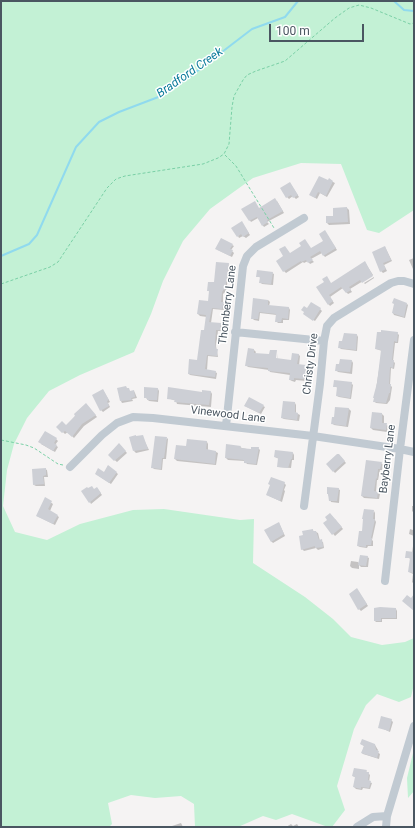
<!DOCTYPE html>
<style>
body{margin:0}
#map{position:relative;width:415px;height:828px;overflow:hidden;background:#f5f3f3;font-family:Roboto,sans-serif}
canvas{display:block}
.frame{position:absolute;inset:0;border:2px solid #4a5661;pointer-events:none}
.scale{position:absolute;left:269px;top:24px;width:95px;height:18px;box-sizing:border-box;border:2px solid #4a5661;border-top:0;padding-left:5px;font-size:12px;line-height:14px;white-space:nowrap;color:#4a5661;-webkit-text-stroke:3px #fff;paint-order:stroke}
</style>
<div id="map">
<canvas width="415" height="828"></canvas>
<div class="frame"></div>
<div class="scale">100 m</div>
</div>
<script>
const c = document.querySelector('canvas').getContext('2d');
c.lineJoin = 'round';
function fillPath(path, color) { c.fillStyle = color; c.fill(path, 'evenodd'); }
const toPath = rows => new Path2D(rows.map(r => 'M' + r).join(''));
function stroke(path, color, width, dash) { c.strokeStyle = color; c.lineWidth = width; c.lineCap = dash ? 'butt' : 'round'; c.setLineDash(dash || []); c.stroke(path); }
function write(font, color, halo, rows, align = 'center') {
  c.font = font + ' Roboto,sans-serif'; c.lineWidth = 3; c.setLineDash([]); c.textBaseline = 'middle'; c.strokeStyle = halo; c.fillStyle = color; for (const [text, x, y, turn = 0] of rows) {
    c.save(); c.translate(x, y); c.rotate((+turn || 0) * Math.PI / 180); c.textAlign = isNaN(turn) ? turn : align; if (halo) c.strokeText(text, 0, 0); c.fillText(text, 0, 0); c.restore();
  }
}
const green = toPath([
 [1,1,414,1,414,210,379,233,367,230,341,164,301,163,253,178,210,209,183,241,163,281,151,314,134,352,80,375,49,391,27,418,14,444,7,470,3,506,15,532,47,540,80,524,133,510,164,509,240,520,254,519,253,563,305,597,333,619,351,637,382,645,405,642,414,638,414,684,411,697,399,702,377,694,366,705,354,729,337,786,345,810,332,827,328,827,292,814,276,820,263,816,238,827,195,827,194,804,181,796,155,798,131,795,108,803,112,824,109,827,1,827],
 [414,749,414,791,408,798,407,778]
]);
const shadow = toPath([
 [329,180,335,183,327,197,320,193,317,199,312,196],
 [290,183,299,197,296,199,293,196,289,199,287,197],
 [277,201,284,213,267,222,269,224,264,227,258,218,251,222,243,209,259,209],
 [347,208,349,210,350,224,329,225,327,223,334,216],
 [243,224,250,235,246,238,243,236,239,238,238,236],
 [326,233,337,250,325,257,322,253,311,259,314,262,310,264,308,261,304,263,303,262,286,273,284,271,278,261,290,254,311,249,324,241],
 [232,245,234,246,231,250,234,253,232,257,218,250],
 [385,247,392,261,384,265,387,271,383,273,381,271],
 [414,258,414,268,413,269,409,260],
 [228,264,230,266,226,291,223,294,223,303,225,305,224,310,213,309,211,323,220,324,222,326,221,331,218,331,216,346,218,357,208,356,207,370,215,372,217,373,216,379,190,375,189,374,198,361,205,331,207,317,200,316,198,314,200,301,209,302,210,293,208,290,215,283],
 [366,264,373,275,350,289,352,292,348,294,343,288,330,297,334,303,330,306,317,287,332,284],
 [272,273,274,274,273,285,262,284,260,282,261,278,257,276],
 [374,277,374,278,365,284,364,283],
 [268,300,270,302,269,306,289,308,290,310,289,320,283,320,283,323,278,323,276,321,277,315,260,313,259,321,254,320,252,318],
 [407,304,408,305,405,318,394,315,393,313],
 [307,309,320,309,322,311,315,321,306,315],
 [397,333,399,335,398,343,395,343,393,361,395,363,394,369,391,368,390,385,392,387,390,400,387,404,376,403,374,401,382,351,376,349],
 [357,335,358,337,357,351,341,349,339,347,343,343],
 [254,350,256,352,255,354,270,356,276,352,276,363,278,353,277,360,292,362,298,354,300,356,299,366,306,366,307,368,306,381,296,380,295,382,292,381,290,380,290,375,270,372,269,370,248,367,246,365],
 [352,361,353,363,352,374,338,372,336,370],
 [351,383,353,385,351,399,339,397,337,396,338,388,334,386],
 [128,389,131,392,134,391,135,393,137,398,132,399,133,401,122,403,121,401],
 [158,389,159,391,158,402,149,401,145,397],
 [103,390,110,402,108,403,110,407,103,412,101,410],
 [211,392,212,394,211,407,177,404,176,401,168,398],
 [249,399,265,407,261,414,245,406],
 [295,403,296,405,296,413,300,415,299,421,284,419,282,418],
 [86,404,97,417,84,426,74,438,68,432,65,434,58,427,66,426],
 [336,408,349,409,351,411,348,427,334,425,332,423,335,418],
 [382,414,384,416,384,424,388,426,387,432,373,430,371,428],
 [142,436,149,450,136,453,134,451],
 [167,438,168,439,166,459,163,459,162,470,154,469,152,467],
 [56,439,58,441,55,445,58,447,55,452,41,444],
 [207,442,208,444,208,451,216,452,218,453,216,465,177,461,175,459,187,447],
 [119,444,127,453,117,462,109,455],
 [240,447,242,448,252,450,258,448,260,450,257,465,247,464,245,461,228,460,226,458],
 [293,453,294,455,294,460,292,460,291,468,278,467,279,459,275,457],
 [339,455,346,463,335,473,328,464],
 [381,463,383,465,382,470,380,470,378,480,377,480,376,492,380,494,379,499,364,498,362,496],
 [108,466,118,474,111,484,96,474,104,473],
 [45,469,47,470,48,477,44,477,45,486,36,486,34,485],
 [284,483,286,485,284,490,285,491,282,502,267,495],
 [97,488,102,495,91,504,90,502,88,489,94,490],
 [338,489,340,490,339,503,331,502,328,494],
 [46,499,53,504,50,511,59,517,55,525,37,516],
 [412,506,414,506,414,513,412,511],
 [374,511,375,513,375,520,376,522,372,540,373,541,373,546,368,546,367,548,360,547,358,546],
 [335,519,343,529,335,536,324,523,329,520],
 [414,522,414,536,409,534,410,529,413,530],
 [279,523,285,536,273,543,271,541],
 [312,530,318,533,320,541,323,542,324,548,318,550,316,548,304,551,302,549],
 [414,539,414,584,412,582,413,574,409,572,411,559,406,557,412,553],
 [367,557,369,558,368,567,361,567,359,565,359,569,352,568,350,566,351,561,358,562,359,563],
 [357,589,368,606,361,611,359,609],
 [396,609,397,611,397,619,382,619,382,622,376,622,375,621],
 [391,720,393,722,390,732,379,727],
 [361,744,375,745,378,750,377,752,380,754,379,759,363,754,362,753,364,746],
 [366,771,370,775,369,782,372,783,370,789,363,788,362,790,356,789,354,787,356,778,353,776],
 [181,823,183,827,169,827],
 [291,824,293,826,297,824,299,827,286,827]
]);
const stream = toPath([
 [394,1,404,10,414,11],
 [1,256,29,244,37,235,76,147,99,122,119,112,161,96,192,75,252,29,285,17,298,1]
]);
const building = toPath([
 [319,176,328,180,329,178,333,181,326,196,318,192,315,198,309,195],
 [290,182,298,195,293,198,291,195,286,198,280,188],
 [275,198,283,211,267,220,268,222,262,226,257,217,249,221,241,209,255,201,259,208],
 [347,207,348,222,326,223,326,216,333,216,333,208],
 [242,221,249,233,243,237,241,234,237,237,231,228],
 [325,230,336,248,323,256,320,251,310,257,313,260,308,263,306,260,301,262,301,261,283,272,276,261,283,256,279,249,285,246,290,253,301,246,299,243,305,239,311,248,323,241,319,234],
 [221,238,233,244,230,249,233,250,230,256,215,249],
 [385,246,391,260,383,263,386,269,380,272,372,252],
 [365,261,373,276,362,283,360,280,349,287,351,290,346,293,341,287,329,295,333,301,328,305,316,287,324,282,322,279,327,276,331,283],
 [216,262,229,263,225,290,224,289,222,292,221,302,224,302,222,309,212,308,209,322,221,323,220,330,216,330,215,343,216,349,218,349,217,356,207,355,205,369,216,371,215,377,188,374,189,359,197,360,201,330,204,330,206,315,197,314,199,300,208,301,209,291,207,291,208,282,214,282],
 [257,270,273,272,271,284,259,283,260,277,256,277],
 [253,298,268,300,268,305,289,307,288,319,282,318,281,322,275,322,276,314,259,312,258,319,251,319],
 [394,298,407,303,404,317,392,313,394,304,392,303],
 [311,302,321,308,313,321,303,314,304,312,301,310,304,306,307,308],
 [381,330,398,332,397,342,394,341,392,360,394,360,393,368,390,367,389,384,391,384,390,393,389,393,386,403,373,402,374,398,373,398,377,383,381,350,375,349,377,332,381,332],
 [344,333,357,334,356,350,338,348,339,341,342,341],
 [248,348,254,349,254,353,269,354,270,350,277,350,276,358,291,360,292,353,299,354,297,364,306,365,304,379,294,378,294,380,289,380,290,373,268,371,268,368,245,366],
 [340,359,352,360,350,372,335,371,336,364,339,364],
 [334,380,352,382,350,398,336,396,337,387,333,387],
 [126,386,127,388,129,388,130,391,134,390,135,397,131,398,132,400,120,401,117,388],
 [144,387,158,388,157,400,147,400,147,398,144,398],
 [168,387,202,392,202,390,211,391,209,405,174,402,175,400,167,399],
 [103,389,109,400,107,401,109,406,100,411,92,395],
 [249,397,264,405,259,413,244,406],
 [283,401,295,402,295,412,298,413,297,420,281,418],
 [86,403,96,415,82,424,72,437,65,431,62,433,56,427,62,421,66,425,75,416,74,414],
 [335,407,349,408,346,426,331,424,332,417,334,417],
 [372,412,382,413,382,423,387,423,386,430,370,428],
 [45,431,57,438,54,443,57,445,53,451,38,442],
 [136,435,136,436,143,435,148,449,133,451,129,437],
 [155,436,167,437,164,458,162,458,161,469,151,468],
 [187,439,207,441,206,449,216,451,215,464,174,459,176,445,186,446],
 [119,443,126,451,114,461,108,455],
 [226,444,241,446,240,448,251,449,251,447,259,447,256,464,244,463,244,460,225,458],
 [275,450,293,452,292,459,291,459,288,468,277,467,278,458,274,457],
 [337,454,339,454,345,461,333,472,326,464],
 [366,460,382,462,380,469,378,469,377,479,376,478,374,491,378,492,377,498,361,496],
 [108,465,117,472,109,483,95,474,98,468,104,472],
 [46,468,46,475,43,476,44,484,33,485,32,469],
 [271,477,285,482,280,501,266,495,270,485,268,484],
 [92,486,94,489,97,487,101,493,89,503,81,491,87,487,88,488],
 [327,487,339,488,337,501,329,501,328,494,327,494],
 [45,497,52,501,48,509,58,515,53,524,36,516],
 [364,509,374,510,373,519,375,519,371,538,372,538,371,545,366,545,366,547,357,546,359,531,362,531,363,519,362,519],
 [330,513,342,527,332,535,323,523,327,520,325,517],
 [279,522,284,534,271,542,264,530],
 [313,529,313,531,316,531,319,540,322,539,323,547,315,548,315,546,301,550,299,536,303,535,302,531],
 [406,551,414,552,414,573,408,572,410,558,405,558],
 [360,555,368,556,366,566,358,565],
 [357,588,367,604,358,610,349,594],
 [414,594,414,611,402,601,407,595,411,598],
 [380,607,396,608,396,618,381,618,381,621,374,621,374,608],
 [381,716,392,719,389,731,378,728],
 [362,739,375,744,376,750,379,751,377,758,361,753,364,746,360,744],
 [354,768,367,770,366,772,369,772,368,780,371,781,369,788,361,787,361,789,353,787,355,777,352,776]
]);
const path = toPath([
 [225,155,236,166,274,228],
 [1,284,50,267,58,262,107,188,116,179,125,176,203,164,218,158,224,154,229,144,232,107,234,96,243,80,247,75,256,71,285,61,335,18,349,8,359,5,371,8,410,24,414,23],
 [1,440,26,445,34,448,58,464,63,465]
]);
const minor = toPath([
 [235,332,324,341],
 [226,426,243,266,247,256,256,247,304,218],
 [70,467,102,435,117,423,133,417,153,418,313,436,400,449,414,452],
 [304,506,320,384,324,341,327,326,334,318,391,283,398,281,404,281,414,284],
 [385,581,400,449,414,340],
 [357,827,373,817,387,816],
 [386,827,387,816,414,726]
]);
const streetNames = [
 ["Thornberry Lane",228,305,-83],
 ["Christy Drive",311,364,-83],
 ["Vinewood Lane",228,415,7],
 ["Bayberry Lane",388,459,-83]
];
const waterNames = [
 ["Bradford Creek",190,73,-35]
];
fillPath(green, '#c3f1d5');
fillPath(shadow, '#0003');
stroke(stream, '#90daee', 2);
fillPath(building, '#cdcfd5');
stroke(path, '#7ad0a6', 1, [3, 2]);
stroke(minor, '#c1cad2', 8);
write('11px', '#4a5661', '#fff', streetNames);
write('italic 12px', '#0c7c9b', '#fff', waterNames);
</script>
